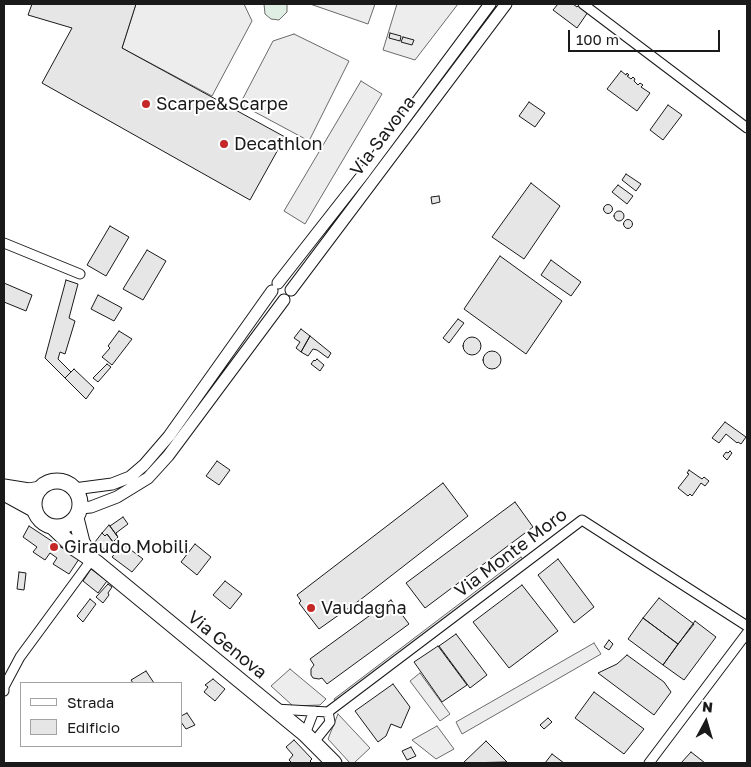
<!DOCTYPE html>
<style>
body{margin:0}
#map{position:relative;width:751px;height:767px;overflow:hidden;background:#fff;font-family:"Golos Text",sans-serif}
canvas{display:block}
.frame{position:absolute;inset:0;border:5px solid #1a1a1a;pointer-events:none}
.legend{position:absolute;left:20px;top:682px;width:162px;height:65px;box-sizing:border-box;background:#fff;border:1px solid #a3a3a3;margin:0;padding:6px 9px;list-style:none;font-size:15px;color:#1a1a1a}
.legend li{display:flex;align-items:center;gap:10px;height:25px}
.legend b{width:25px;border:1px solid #a3a3a3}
.north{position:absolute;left:681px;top:697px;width:50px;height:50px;-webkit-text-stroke:4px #fff;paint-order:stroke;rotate:6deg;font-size:14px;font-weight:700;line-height:20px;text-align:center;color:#1a1a1a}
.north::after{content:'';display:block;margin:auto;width:18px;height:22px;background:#1a1a1a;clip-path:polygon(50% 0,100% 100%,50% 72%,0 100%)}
.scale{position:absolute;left:568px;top:30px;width:152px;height:22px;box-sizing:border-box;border:2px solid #1a1a1a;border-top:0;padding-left:6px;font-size:15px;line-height:18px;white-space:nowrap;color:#1a1a1a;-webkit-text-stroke:4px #fff;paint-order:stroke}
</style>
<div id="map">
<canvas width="751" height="767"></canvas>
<div class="frame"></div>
<ul class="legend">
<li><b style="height:6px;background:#fff"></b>Strada</li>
<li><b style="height:14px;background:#e6e6e6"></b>Edificio</li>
</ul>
<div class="north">N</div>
<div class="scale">100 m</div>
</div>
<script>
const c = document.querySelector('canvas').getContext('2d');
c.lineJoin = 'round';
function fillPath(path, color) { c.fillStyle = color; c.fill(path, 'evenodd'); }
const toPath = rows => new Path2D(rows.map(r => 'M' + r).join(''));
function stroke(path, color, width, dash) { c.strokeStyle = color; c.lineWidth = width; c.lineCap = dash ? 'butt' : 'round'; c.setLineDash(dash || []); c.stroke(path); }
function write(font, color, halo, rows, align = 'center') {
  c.font = font + ' "Golos Text",sans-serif'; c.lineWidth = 4; c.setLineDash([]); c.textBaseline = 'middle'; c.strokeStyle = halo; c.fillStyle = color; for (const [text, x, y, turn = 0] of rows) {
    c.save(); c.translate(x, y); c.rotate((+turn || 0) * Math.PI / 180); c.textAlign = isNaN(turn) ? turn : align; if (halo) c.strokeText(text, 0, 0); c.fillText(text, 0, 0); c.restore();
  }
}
const green = toPath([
 [264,4,287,4,287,12,279,20,271,19,265,14,264,4]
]);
const parking = toPath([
 [136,4,244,4,252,21,212,96,122,48,136,4],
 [310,4,375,4,368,24,310,4],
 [397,4,458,4,415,60,383,50,397,4],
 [294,34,349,61,309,141,240,104,273,41,294,34],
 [361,81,382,94,305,224,284,211,361,81],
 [521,557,526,563,338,705,334,699,521,557],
 [594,643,601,654,462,734,456,722,594,643],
 [290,669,326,699,320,705,293,706,271,686,290,669],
 [420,673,450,714,440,721,410,681,420,673],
 [338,714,370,748,354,763,350,763,328,739,338,714],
 [437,726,454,749,436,759,412,740,437,726]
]);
const building = toPath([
 [32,4,136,4,122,48,285,137,250,200,42,83,72,28,28,15,32,4],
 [558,4,573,4,577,7,579,5,588,12,577,28,553,10,558,4],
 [390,33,401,36,400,41,389,38,390,33],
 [403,37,414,40,412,45,401,42,403,37],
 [621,71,626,75,627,73,629,75,627,76,631,79,633,77,635,79,634,81,638,85,640,83,643,85,641,87,650,93,637,111,607,89,621,71],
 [529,102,545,113,535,127,519,116,529,102],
 [668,105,682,115,663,140,650,130,668,105],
 [626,174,641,184,636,191,622,180,626,174],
 [531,183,560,206,524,259,492,237,531,183],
 [618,185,633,196,627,204,612,192,618,185],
 [439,196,440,202,432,204,431,197,439,196],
 '603.5 209a4.5 4.5 0 1 1 9 0a4.5 4.5 0 1 1-9 0Z',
 '614 216a5 5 0 1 1 10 0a5 5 0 1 1-10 0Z',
 '623.5 224a4.5 4.5 0 1 1 9 0a4.5 4.5 0 1 1-9 0Z',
 [110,226,129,237,106,276,87,265,110,226],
 [147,250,166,261,143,300,123,289,147,250],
 [500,256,562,301,526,354,464,309,500,256],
 [551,260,581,282,571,296,541,275,551,260],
 [66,280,78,284,69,318,75,321,65,354,60,352,58,359,71,372,65,378,45,358,66,280],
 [4,283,32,295,26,311,4,302,4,283],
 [98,295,122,308,114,321,91,309,98,295],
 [458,319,464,323,449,343,443,338,458,319],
 [301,329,310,336,301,352,296,348,300,342,294,338,301,329],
 [119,331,132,339,112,365,102,357,110,348,108,346,119,331],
 [310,336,331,353,328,358,317,350,313,349,308,356,301,352,310,336],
 '463 346a9 9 0 1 1 18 0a9 9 0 1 1-18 0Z',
 '483 360a9 9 0 1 1 18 0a9 9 0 1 1-18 0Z',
 [317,359,324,365,320,371,311,364,314,360,315,361,317,359],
 [107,364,111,367,98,382,93,378,107,364],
 [74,369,94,388,86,399,65,378,74,369],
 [725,422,746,437,741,444,738,442,737,443,726,434,719,443,712,438,725,422],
 [730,451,732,453,727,460,723,456,726,452,728,453,730,451],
 [217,461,230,470,219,485,206,476,217,461],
 [689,470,702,479,704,477,709,481,705,486,701,483,692,496,690,494,688,496,678,488,689,474,687,473,689,470],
 [443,483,468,516,360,600,319,629,299,603,301,601,297,595,443,483],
 [515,502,533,527,425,608,406,583,515,502],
 [123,517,128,524,116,533,117,536,110,526,123,517],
 [109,525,118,537,113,542,107,534,105,536,102,533,109,525],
 [29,526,79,559,69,574,53,564,57,558,50,553,45,560,33,552,37,547,23,537,29,526],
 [102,533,105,536,107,534,113,542,106,551,95,542,102,533],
 [123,544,143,559,132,572,112,557,123,544],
 [195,544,211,557,197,575,181,562,195,544],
 [558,559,594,607,574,623,538,575,558,559],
 [91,569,107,581,98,593,83,581,91,569],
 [19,572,26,573,24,590,17,589,19,572],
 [225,581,242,594,230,609,213,595,225,581],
 [108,584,112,587,108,593,109,595,103,603,96,597,108,584],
 [522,585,558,631,509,668,473,622,522,585],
 [659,598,694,624,678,644,643,618,659,598],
 [90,599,96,604,83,622,77,616,90,599],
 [391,600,409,624,327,684,322,678,319,679,313,678,311,675,311,669,314,665,310,659,391,600],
 [643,618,678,644,663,665,628,639,643,618],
 [695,621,716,637,684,680,663,665,695,621],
 [456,634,487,675,470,688,439,646,456,634],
 [609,640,613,644,609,650,604,647,609,640],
 [438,646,467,685,442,702,414,662,438,646],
 [627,655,664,682,671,692,654,715,598,673,617,664,627,655],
 [146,671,154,683,133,683,131,680,146,671],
 [213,679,225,689,215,701,204,692,208,687,205,685,213,679],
 [393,684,410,707,401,728,391,724,386,736,378,742,355,711,393,684],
 [594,692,644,729,624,754,575,718,594,692],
 [187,713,195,725,186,729,181,722,181,716,187,713],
 [548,718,552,722,544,729,540,725,548,718],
 [294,740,312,759,310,761,312,763,292,763,289,760,293,755,286,747,294,740],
 [486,741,507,762,463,763,486,741],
 [411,747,416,756,407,760,402,751,411,747],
 [691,752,705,763,681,763,691,752],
 [552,754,564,763,545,763,552,754]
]);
const minor = toPath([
 [583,4,747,128],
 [4,243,80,274],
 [4,691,4,687,20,657,92,559],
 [275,709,328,712,582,520,747,626],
 [305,734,314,711],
 [314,742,330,722,328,712],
 [649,763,747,633]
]);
const tertiary = toPath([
 [278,283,365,172,490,4],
 [291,290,506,4],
 [74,489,112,484,130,477,144,465,169,436,272,291],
 [80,508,91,507,117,497,148,478,168,456,284,300]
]);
const primary = toPath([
 '34 504a23 23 0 1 1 46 0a23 23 0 1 1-46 0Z',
 [4,487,29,491,40,489],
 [4,493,35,510],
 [76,518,82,542,91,557],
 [53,527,76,549,97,563,305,734,334,763]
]);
const markers = [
 [146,104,5,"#c62828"],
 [224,144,5,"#c62828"],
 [54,547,5,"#c62828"],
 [311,608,5,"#c62828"]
];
const poiNames = [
 ["Scarpe&Scarpe",156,104],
 ["Decathlon",234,144],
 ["Giraudo Mobili",64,547],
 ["Vaudagna",321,608]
];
const streetNames = [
 ["Via Savona",383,136,-53],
 ["Via Monte Moro",511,553,-37],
 ["Via Genova",227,645,39]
];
fillPath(green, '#e0efe3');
stroke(green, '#6a6a6a', 1);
fillPath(parking, '#ededed');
stroke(parking, '#6a6a6a', 1);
fillPath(building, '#e6e6e6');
stroke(building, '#1a1a1a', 1);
stroke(minor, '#1a1a1a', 11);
stroke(tertiary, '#1a1a1a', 13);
stroke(primary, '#1a1a1a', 17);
stroke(minor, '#fff', 9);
stroke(tertiary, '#fff', 11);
stroke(primary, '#fff', 15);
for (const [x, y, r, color] of markers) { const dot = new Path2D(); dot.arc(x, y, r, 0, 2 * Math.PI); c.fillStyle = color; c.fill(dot); stroke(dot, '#fff', 2); }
write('18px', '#1a1a1a', '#fff', poiNames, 'left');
write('18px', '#1a1a1a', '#fff', streetNames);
</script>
